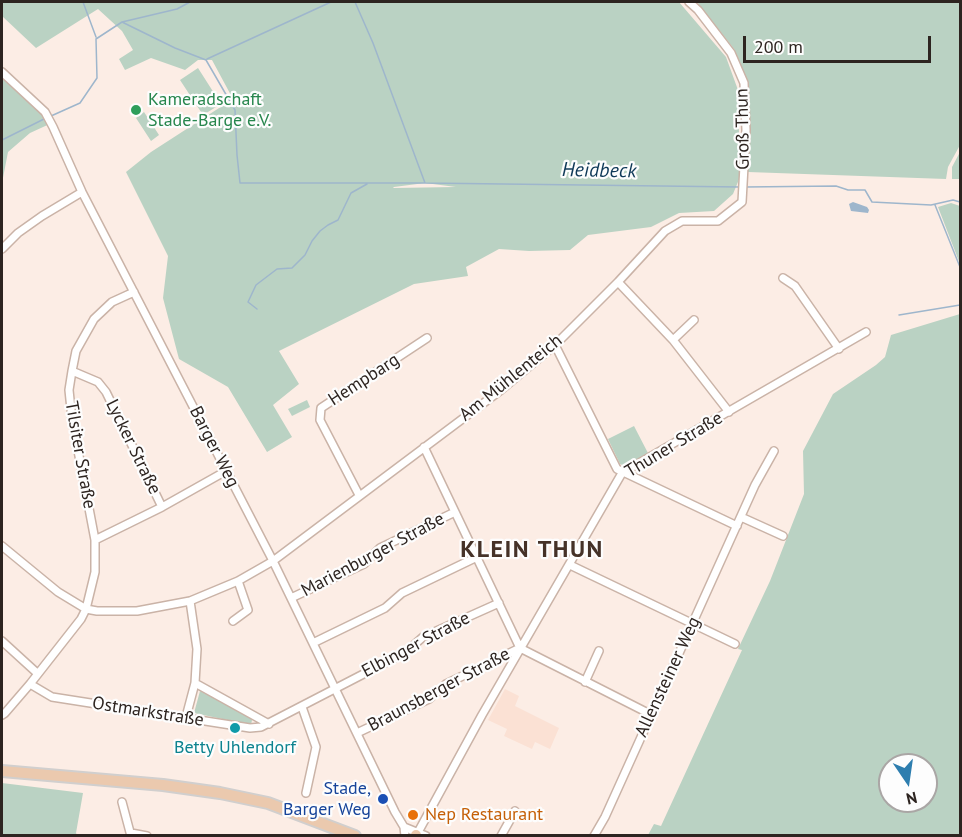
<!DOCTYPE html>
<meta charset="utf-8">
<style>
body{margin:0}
#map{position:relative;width:962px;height:837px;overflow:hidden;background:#fcede5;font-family:"PT Sans",sans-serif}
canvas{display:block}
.frame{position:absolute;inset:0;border:3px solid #2d2420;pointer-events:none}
.north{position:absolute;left:878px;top:753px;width:60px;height:60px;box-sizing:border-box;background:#fdfdfd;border:2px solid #aaa6a5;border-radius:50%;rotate:167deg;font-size:16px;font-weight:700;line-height:24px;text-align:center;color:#2d2420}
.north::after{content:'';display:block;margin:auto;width:21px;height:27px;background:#2e7eaf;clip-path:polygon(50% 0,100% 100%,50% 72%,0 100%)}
.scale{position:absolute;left:743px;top:36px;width:188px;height:27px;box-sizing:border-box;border:3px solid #2d2420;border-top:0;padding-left:8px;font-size:18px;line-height:21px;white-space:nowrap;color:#2d2420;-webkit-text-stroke:4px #fdfdfd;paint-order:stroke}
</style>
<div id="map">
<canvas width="962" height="837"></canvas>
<div class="frame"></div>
<div class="north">N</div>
<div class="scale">200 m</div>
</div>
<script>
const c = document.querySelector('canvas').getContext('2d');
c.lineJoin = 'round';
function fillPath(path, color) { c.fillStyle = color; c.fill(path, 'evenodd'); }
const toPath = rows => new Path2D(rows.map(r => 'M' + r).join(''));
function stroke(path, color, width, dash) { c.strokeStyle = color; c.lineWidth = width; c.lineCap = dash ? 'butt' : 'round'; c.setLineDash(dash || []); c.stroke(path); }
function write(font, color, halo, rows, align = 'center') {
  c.font = font + ' "PT Sans",sans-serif'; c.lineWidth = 4.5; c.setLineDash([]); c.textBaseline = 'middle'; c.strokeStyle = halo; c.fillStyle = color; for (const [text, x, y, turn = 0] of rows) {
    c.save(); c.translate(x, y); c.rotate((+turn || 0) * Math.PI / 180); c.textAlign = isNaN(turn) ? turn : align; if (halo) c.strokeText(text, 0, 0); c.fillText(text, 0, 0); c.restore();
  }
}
const built = toPath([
 [505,689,519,696,515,706,559,728,550,749,535,742,532,749,504,736,507,729,488,720]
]);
const green = toPath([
 [2,2,679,2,726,57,738,90,740,177,733,194,714,211,679,213,651,227,588,235,570,250,529,251,499,249,466,267,468,276,414,284,279,351,299,384,273,405,292,437,267,452,228,387,179,359,163,298,168,256,126,172,151,152,233,99,212,60,198,60,185,70,151,58,125,70,119,59,133,50,122,31,98,9,36,48,2,16],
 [425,183,456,187,393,188,394,187],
 [697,2,960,2,960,145,948,167,946,179,748,172,748,83,734,49],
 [2,66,50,114,54,122,30,133,8,152,2,183],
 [198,68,221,104,203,115,180,80],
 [144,112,159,135,151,141,136,118],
 [960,152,960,179,952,179,952,167],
 [951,203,960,206,960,264,938,207],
 [960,314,960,835,648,835,654,824,661,826,742,650,738,649,770,581,804,494,803,451,833,394,876,365,885,357,891,335],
 [890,765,926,765,926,801,890,801],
 [307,400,310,407,292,416,288,409],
 [634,426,649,455,627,467,620,464,608,439],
 [200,691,249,716,252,720,251,725,194,713],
 [2,783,83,793,76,833,77,835,2,835]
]);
const water = toPath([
 [853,202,867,207,869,210,868,213,851,211,849,204]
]);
const stream = toPath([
 [83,2,96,37],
 [355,2,373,43,425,183,740,187],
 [122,22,175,48,206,60,235,110,237,155,240,183,425,183],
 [207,59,331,2],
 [51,116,80,103,97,78,96,39,122,22,177,9,190,2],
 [2,140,46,118],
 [745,187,836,186,848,190,865,190,872,202,931,205,953,200,960,202],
 [935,205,960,267],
 [257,309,248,302,256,285,277,269,292,268,305,255,312,241,320,231,328,225,338,220,351,193,367,184],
 [899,315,960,305]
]);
const minor = toPath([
 [2,72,45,112,53,127,82,192,273,561,395,812,404,827,405,836],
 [2,249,18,233,42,216,82,192],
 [783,278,795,286,839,349],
 [618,282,673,340,729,412],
 [673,340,694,320],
 [555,345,617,469,737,526],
 [72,371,98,382,106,392,162,507],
 [424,447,520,648],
 [359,495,320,420,321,408,427,338],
 [741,517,783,536],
 [95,540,162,507,226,471],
 [2,546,58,592,86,609,97,611,137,611,190,601,238,581,273,561,501,390,555,345,618,282,665,231,682,221,718,221,742,202,746,130,744,83,731,53,698,10,689,2],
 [570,565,735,644],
 [291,598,364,564,380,548,455,512],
 [233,621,248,610,238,581],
 [2,641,37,673],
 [313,643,385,608,402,593,477,557],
 [520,648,650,714],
 [585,682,599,651],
 [195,683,269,724],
 [30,684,52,697,250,728,261,727,406,652,423,637,499,603],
 [302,707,316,747,306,793],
 [2,715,5,713,30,684,81,619,86,609,95,572,95,540,72,419,69,390,72,371,76,351,94,319,112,302,134,292],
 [186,717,195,683,197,649,190,601],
 [357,733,429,699,446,684,520,648],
 [122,802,131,836],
 [404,827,426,836],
 [131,833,147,836],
 [416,836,482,715,622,473,866,332],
 [501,836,515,811],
 [594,836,605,817,755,485,774,451]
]);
const primary = toPath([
 [2,771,163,785,220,793,268,803,355,836],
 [416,835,416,836]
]);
const markers = [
 [136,110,6,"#2e9e5b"],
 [235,728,6,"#0f9aa8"],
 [383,799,6,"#1a4fb4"],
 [413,815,6,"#e8710a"]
];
const leisureNames = [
 ["Kameradschaft",148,100],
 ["Stade-Barge e.V.",148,121]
];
const streetNames = [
 ["Groß Thun",743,129,-91],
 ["Am Mühlenteich",511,378,-39],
 ["Hempbarg",364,380,-33],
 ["Thuner Straße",674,445,-31],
 ["Lycker Straße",133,447,64],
 ["Barger Weg",214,447,63],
 ["Tilsiter Straße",80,455,80],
 ["Marienburger Straße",373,555,-28],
 ["Elbinger Straße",416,645,-28],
 ["Allensteiner Weg",668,677,-65],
 ["Braunsberger Straße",439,690,-28],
 ["Ostmarkstraße",148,712,9]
];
const cultureNames = [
 ["Betty Uhlendorf",235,748]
];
const transitNames = [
 ["Stade,",371,789],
 ["Barger Weg",371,810]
];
const foodNames = [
 ["Nep Restaurant",425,815]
];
const waterNames = [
 ["Heidbeck",599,171,1]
];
const districtNames = [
 ["KLEIN THUN",532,550]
];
fillPath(built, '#fbe1d4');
fillPath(green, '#bad2c3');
fillPath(water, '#9eb6cc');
stroke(stream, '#9eb6cc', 1.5);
stroke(minor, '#cab3a7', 10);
stroke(primary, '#d1cfce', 14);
stroke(minor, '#fff', 7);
stroke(primary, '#ebc9ae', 10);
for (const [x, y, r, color] of markers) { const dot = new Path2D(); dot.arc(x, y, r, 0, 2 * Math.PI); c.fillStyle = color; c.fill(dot); stroke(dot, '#fdfdfd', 2); }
write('18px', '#27864d', '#fdfdfd', leisureNames, 'left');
write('18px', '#2d2420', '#fdfdfd', streetNames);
write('18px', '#0d838f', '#fdfdfd', cultureNames);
write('18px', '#164399', '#fdfdfd', transitNames, 'right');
write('18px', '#c56008', '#fdfdfd', foodNames, 'left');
write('italic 20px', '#0f3958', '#fdfdfd', waterNames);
c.letterSpacing = '1.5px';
write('bold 24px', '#453228', '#fdfdfd', districtNames);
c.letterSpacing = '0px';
</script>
